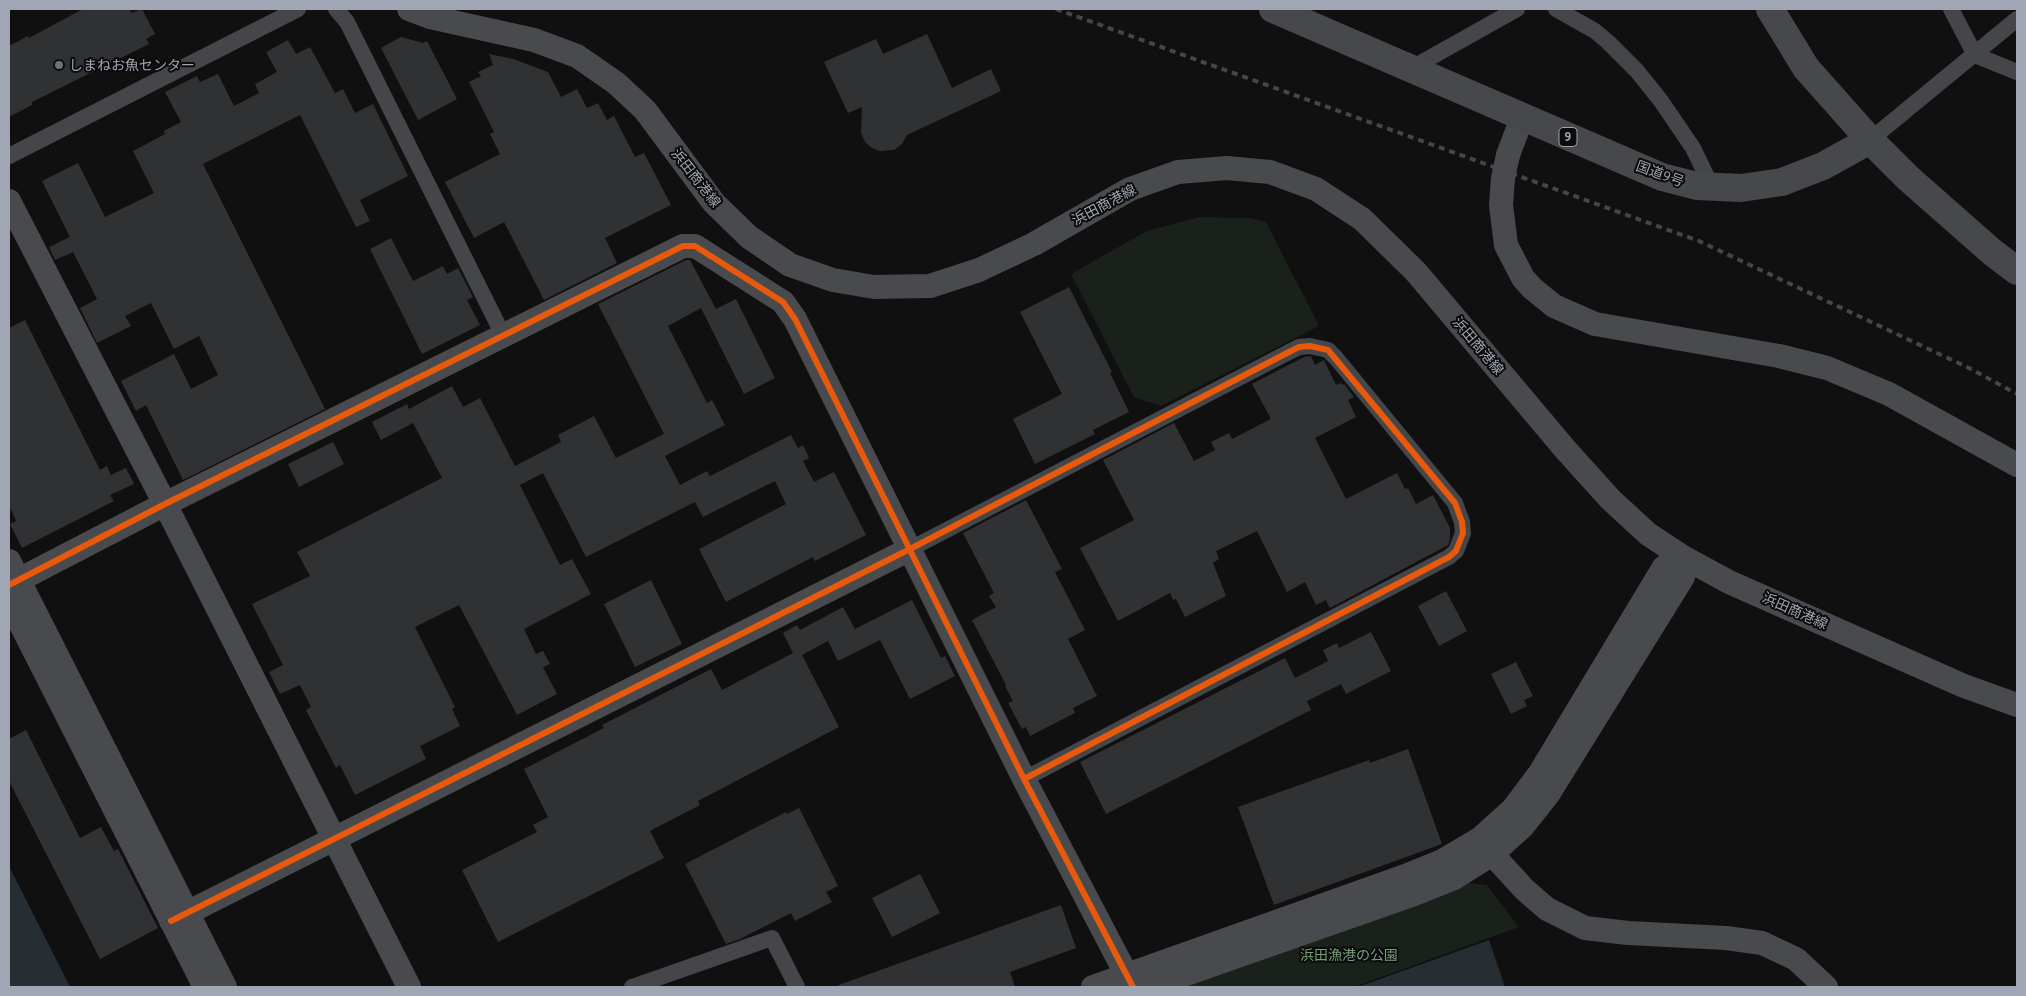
<!DOCTYPE html>
<meta charset="utf-8">
<style>
body{margin:0}
#map{position:relative;width:2026px;height:996px;overflow:hidden;background:#101011;font-family:Ubuntu,sans-serif}
canvas{display:block}
.frame{position:absolute;inset:0;border:10px solid #a0a6b3;pointer-events:none}
</style>
<div id="map">
<canvas width="2026" height="996"></canvas>
<div class="frame"></div>
</div>
<script>
const c = document.querySelector('canvas').getContext('2d');
c.lineJoin = 'round';
function fillPath(path, color) { c.fillStyle = color; c.fill(path, 'evenodd'); }
const toPath = rows => new Path2D(rows.map(r => 'M' + r).join(''));
function stroke(path, color, width, dash) { c.strokeStyle = color; c.lineWidth = width; c.lineCap = dash ? 'butt' : 'round'; c.setLineDash(dash || []); c.stroke(path); }
function write(font, color, halo, rows, align = 'center') {
  c.font = font + ' Ubuntu,"Noto Sans JP",sans-serif'; c.lineWidth = 4; c.setLineDash([]); c.textBaseline = 'middle'; c.strokeStyle = halo; c.fillStyle = color; for (const [text, x, y, turn = 0] of rows) {
    c.save(); c.translate(x, y); c.rotate((+turn || 0) * Math.PI / 180); c.textAlign = isNaN(turn) ? turn : align; if (halo) c.strokeText(text, 0, 0); c.fillText(text, 0, 0); c.restore();
  }
}
const green = toPath([
 [1200,217,1250,218,1266,222,1319,326,1161,406,1134,397,1071,274,1147,231],
 [1458,882,1487,885,1519,927,1354,987,1161,987]
]);
const water = toPath([
 [9,866,70,987,9,987],
 [1489,940,1505,987,1358,987]
]);
const building = toPath([
 [83,9,129,9,132,13,142,9,155,34,146,39,149,44,32,102,32,105,9,117,9,46,28,36,29,38],
 [927,34,952,88,991,69,1001,91,907,135,902,144,894,150,880,151,872,148,865,142,861,133,862,107,848,113,824,62,876,39,883,54],
 [401,37,423,43,427,41,457,99,418,120,381,48],
 [288,40,296,54,310,47,335,93,343,89,355,113,373,104,408,176,360,200,370,221,356,227,300,115,203,164,325,409,183,480,146,405,136,411,121,381,174,354,191,389,218,375,199,336,174,349,151,303,125,316,131,326,97,343,80,308,97,299,73,252,55,260,49,247,70,237,42,181,78,163,105,217,154,193,133,151,165,134,164,131,181,122,165,92,197,76,200,82,218,74,234,106,259,93,255,84,277,72,266,52],
 [489,54,513,59,548,72,561,97,577,89,587,108,598,103,607,120,614,116,635,157,644,153,671,205,605,238,617,263,544,300,504,222,474,238,445,182,500,154,490,134,494,132,469,82,481,76,478,72,493,65],
 [391,238,413,281,443,266,447,274,458,268,473,297,467,300,480,325,422,354,370,249],
 [686,260,690,260,716,309,736,299,775,378,744,394,701,308,668,326,707,403,712,400,725,425,665,456,680,485,707,471,710,476,791,435,798,448,803,445,809,458,803,461,814,482,834,472,866,535,815,561,813,557,726,602,699,549,786,504,775,481,703,517,695,502,586,557,543,473,520,485,560,565,572,559,591,594,524,629,536,654,543,651,550,664,543,667,557,694,517,715,459,605,415,627,455,707,452,709,460,726,420,746,426,759,355,795,340,765,336,768,306,710,311,707,300,685,280,694,269,672,283,665,252,604,310,576,297,552,442,478,413,423,381,440,372,422,407,404,409,409,452,386,463,407,480,398,515,466,561,442,558,435,594,416,616,458,664,434,598,304],
 [1069,287,1112,372,1110,373,1129,412,1093,430,1095,434,1035,464,1013,419,1062,394,1020,312],
 [25,320,100,470,107,466,111,475,126,468,134,484,110,495,114,501,22,548,10,524,16,521,9,505,9,328],
 [1311,356,1315,365,1324,360,1336,385,1341,383,1342,385,1344,384,1354,397,1348,400,1356,417,1315,438,1346,499,1397,473,1405,489,1408,488,1416,504,1433,495,1450,528,1450,539,1448,545,1330,608,1326,600,1316,605,1305,582,1287,592,1257,531,1216,551,1219,559,1213,563,1226,596,1185,617,1176,599,1173,600,1170,593,1118,621,1080,548,1134,520,1103,460,1174,423,1194,461,1215,450,1211,442,1229,433,1232,439,1271,419,1252,384,1304,357],
 [333,442,344,464,299,487,288,464],
 [1026,500,1062,569,1055,572,1085,630,1068,639,1097,696,1073,708,1075,713,1030,736,1026,727,1022,729,1008,703,1013,701,1005,686,1006,685,972,620,996,607,989,596,994,593,963,533],
 [651,580,682,644,635,667,604,604],
 [1446,591,1467,631,1439,646,1418,606],
 [912,600,941,658,945,656,955,676,910,699,880,640,838,661,828,641,802,655,839,727,698,801,700,805,650,831,664,858,498,942,462,870,537,832,533,825,548,817,524,769,604,728,602,725,711,669,722,690,793,653,783,633,797,625,800,630,843,607,855,629],
 [1371,632,1391,671,1346,694,1341,684,1307,701,1311,710,1106,814,1080,762,1285,658,1295,678,1328,661,1323,650,1337,643,1339,648],
 [1516,662,1533,696,1524,700,1527,706,1511,714,1491,674],
 [26,730,80,838,101,827,114,851,118,849,158,928,100,959,9,781,9,739],
 [1408,749,1442,844,1274,905,1238,807,1369,760,1370,763],
 [799,808,838,886,826,892,832,902,795,921,791,913,740,939,726,944,685,864,786,812,787,814],
 [920,874,940,913,892,937,872,898],
 [1061,905,1076,948,1010,972,1015,987,836,987,836,986]
]);
const street = toPath([
 [336,9,347,22,503,335],
 [1556,9,1595,31,1608,42,1637,71,1661,101,1693,148,1707,177],
 [1951,9,1975,55,2017,72],
 [1410,69,1517,9],
 [1870,140,2017,19],
 [9,156,298,9],
 [910,549,1287,353,1299,347,1310,346,1328,350,1336,358,1455,503,1462,522,1463,533,1456,551,1449,557,1024,779],
 [632,987,772,938,797,987]
]);
const secondary = toPath([
 [409,9,430,17,534,40,577,56,616,83,645,110,714,203,749,237,790,265,833,280,874,287,930,286,979,270,1034,244,1130,189,1178,172,1227,168,1270,172,1316,189,1362,219,1416,272,1565,449,1610,499,1648,534,1683,557,1729,582,1964,686,2017,705],
 [1508,155,1522,118],
 [9,201,165,504,409,987],
 [1554,306,1595,324,1779,356,1827,368,1889,394,2017,465],
 [9,561,225,987],
 [9,585,165,504,683,246,695,246,783,302,795,319,1024,779,1133,987],
 [9,601,205,987],
 [1484,841,1492,854,1525,890,1547,909,1585,928,1628,933,1726,938,1762,943,1796,959,1826,987],
 [171,921,910,549],
 [1093,987,1405,876,1442,861,1481,838,1513,809,1540,773,1664,567,1683,557,1683,577,1549,793,1523,826,1492,854,1454,878,1409,896,1149,987]
]);
const highway = toPath([
 [1273,9,1662,177,1697,186,1741,188,1782,182,1823,166,1870,140],
 [1770,9,1806,68,1870,140,1908,178,1992,252,2017,271]
]);
const rail = toPath([
 [1056,9,1699,241,1969,368,2017,394]
]);
const secondaryBridge = toPath([
 [1508,155,1503,178,1501,205,1506,245,1523,278,1532,288,1554,306]
]);
const cycleway = toPath([
 [9,585,165,504,683,246,695,246,783,302,795,319,1024,779,1133,987],
 [171,921,910,549,1287,353,1299,347,1310,346,1328,350,1455,503,1462,522,1463,533,1456,551,1449,557,1024,779]
]);
const markers = [
 [59,65,5,"#6e727a"]
];
const shields = [
 [1568,137,18]
];
const shieldNames = [
 ["9",1568,137]
];
const poiNames = [
 ["しまねお魚センター",69,65]
];
const streetNames = [
 ["国道9号",1660,174,20],
 ["浜田商港線",696,178,52],
 ["浜田商港線",1104,205,-28],
 ["浜田商港線",1478,346,50],
 ["浜田商港線",1795,611,24]
];
const parkNames = [
 ["浜田漁港の公園",1349,955]
];
fillPath(green, '#1a211b');
fillPath(water, '#262e34');
fillPath(building, '#303133');
stroke(street, '#444649', 16);
stroke(secondary, '#484a4d', 24);
stroke(highway, '#47484b', 28);
stroke(rail, '#45464a', 4, [6, 5]);
stroke(secondaryBridge, '#484a4d', 24);
stroke(cycleway, '#e8590c', 6);
for (const [x, y, r, color] of markers) { const dot = new Path2D(); dot.arc(x, y, r, 0, 2 * Math.PI); c.fillStyle = color; c.fill(dot); stroke(dot, '#0b0b0c', 2); }
for (const [x, y, w] of shields) { const box = new Path2D(); box.roundRect(x - w / 2, y - 9.5, w, 19, 4); c.fillStyle = '#0b0b0c'; c.fill(box); stroke(box, '#a0a6b3', 1); }
write('bold 12px', '#a0a6b3', null, shieldNames);
write('14px', '#a0a6b3', '#0b0b0c', poiNames, 'left');
write('14px', '#a0a6b3', '#0b0b0c', streetNames);
write('14px', '#769f77', '#0b0b0c', parkNames);
</script>
